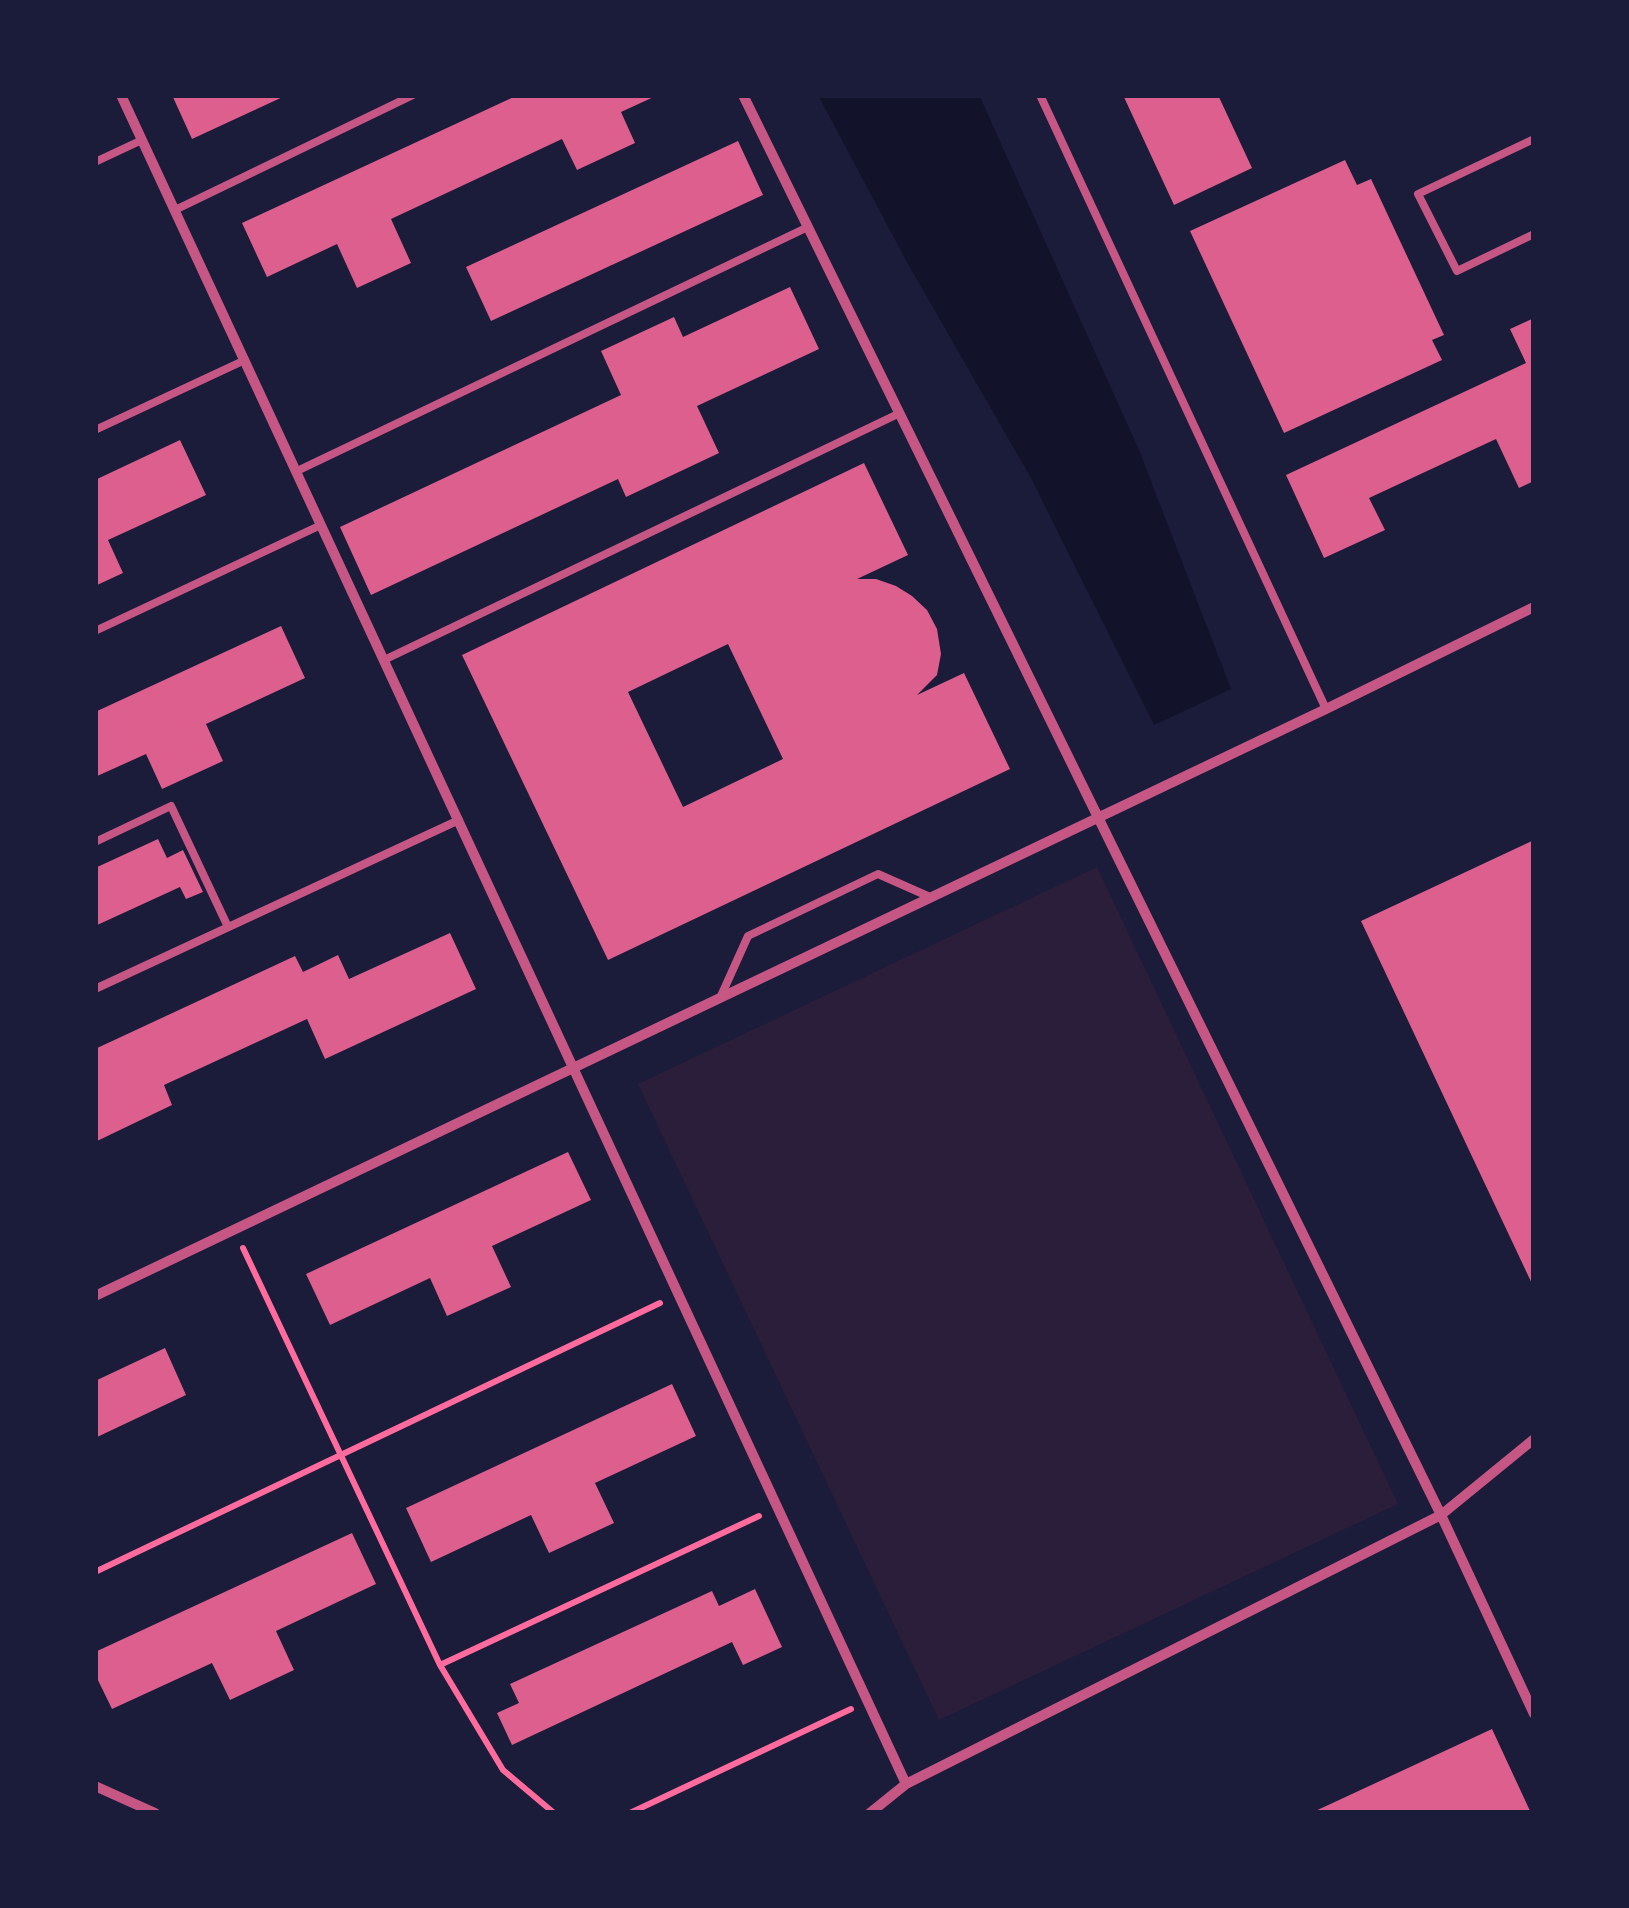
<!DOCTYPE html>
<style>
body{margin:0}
#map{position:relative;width:1629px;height:1908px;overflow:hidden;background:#1b1b3a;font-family:Rubik,sans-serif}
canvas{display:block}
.frame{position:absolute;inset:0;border:98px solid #1b1b3a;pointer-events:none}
</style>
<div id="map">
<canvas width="1629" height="1908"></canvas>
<div class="frame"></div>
</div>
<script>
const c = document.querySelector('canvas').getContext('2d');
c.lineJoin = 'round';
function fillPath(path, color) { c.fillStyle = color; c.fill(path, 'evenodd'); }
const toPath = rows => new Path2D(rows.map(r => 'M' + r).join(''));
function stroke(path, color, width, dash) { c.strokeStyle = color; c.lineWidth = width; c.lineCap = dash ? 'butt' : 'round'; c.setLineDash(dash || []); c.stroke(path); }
const green = toPath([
 [1097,867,1398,1504,939,1720,638,1084]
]);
const water = toPath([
 [818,95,979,95,1139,450,1231,689,1154,725,1031,478,908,264]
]);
const building = toPath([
 [172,95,287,95,192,139],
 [518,95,658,95,621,112,635,143,577,170,562,139,391,219,411,263,357,288,337,244,267,277,242,223],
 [1123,95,1218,95,1252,168,1174,205],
 [738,141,763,195,491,321,466,267],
 [1345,160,1357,185,1371,179,1444,335,1432,340,1442,360,1284,433,1190,231],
 [790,287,819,349,697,406,719,453,626,497,618,479,371,595,340,527,621,395,601,351,674,317,683,337],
 [1534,318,1534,481,1519,488,1496,439,1369,498,1385,530,1324,558,1286,475,1526,363,1510,329],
 [180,440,206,495,108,540,123,573,95,586,95,480],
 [864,463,908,555,857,579,876,579,896,586,912,596,927,610,937,629,941,654,937,675,917,695,964,673,1010,769,608,960,462,655],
 [728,644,783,759,683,807,628,692],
 [281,626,305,678,206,724,223,761,162,789,146,754,95,777,95,712],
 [158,839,167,858,183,850,203,892,186,899,180,887,95,926,95,868],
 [1534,840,1534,1288,1361,921],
 [450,933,476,989,325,1059,307,1019,164,1085,172,1105,95,1142,95,1049,295,956,303,972,338,955,349,979],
 [568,1152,591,1200,492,1246,511,1287,447,1316,430,1278,330,1325,306,1274],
 [165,1348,186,1395,95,1438,95,1381],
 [672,1384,696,1436,595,1483,614,1523,549,1553,531,1515,431,1562,406,1508],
 [352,1533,376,1584,276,1631,294,1670,230,1700,212,1663,112,1709,95,1674,95,1652],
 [755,1589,782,1647,743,1665,732,1642,512,1745,497,1713,519,1703,510,1684,712,1591,719,1606],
 [1492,1729,1531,1813,1311,1813]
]);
const path = toPath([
 [243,1248,440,1665,759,1516],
 [95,1572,660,1303],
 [440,1665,503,1770,554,1813],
 [630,1813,851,1709]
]);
const service = toPath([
 [1040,95,1326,709],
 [1534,139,1418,194,1457,271,1534,234],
 [95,162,142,140],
 [175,210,413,95],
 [95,430,245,360],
 [297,471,808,227],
 [95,631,321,525],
 [384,660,900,413],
 [95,842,171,806,228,927],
 [95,989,459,820],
 [721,996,748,936,878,874,930,897]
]);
const minor = toPath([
 [121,95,906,1784],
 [743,95,1441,1515,1534,1714],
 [95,1296,1326,709,1534,607],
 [95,1786,155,1813],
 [870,1813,906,1784,1441,1515,1534,1439]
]);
fillPath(green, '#2a1e3b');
fillPath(water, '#12122b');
fillPath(building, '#dd5f8e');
stroke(path, '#ff6b9d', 6);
stroke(service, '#c65784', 8);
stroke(minor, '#c65784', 10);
</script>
